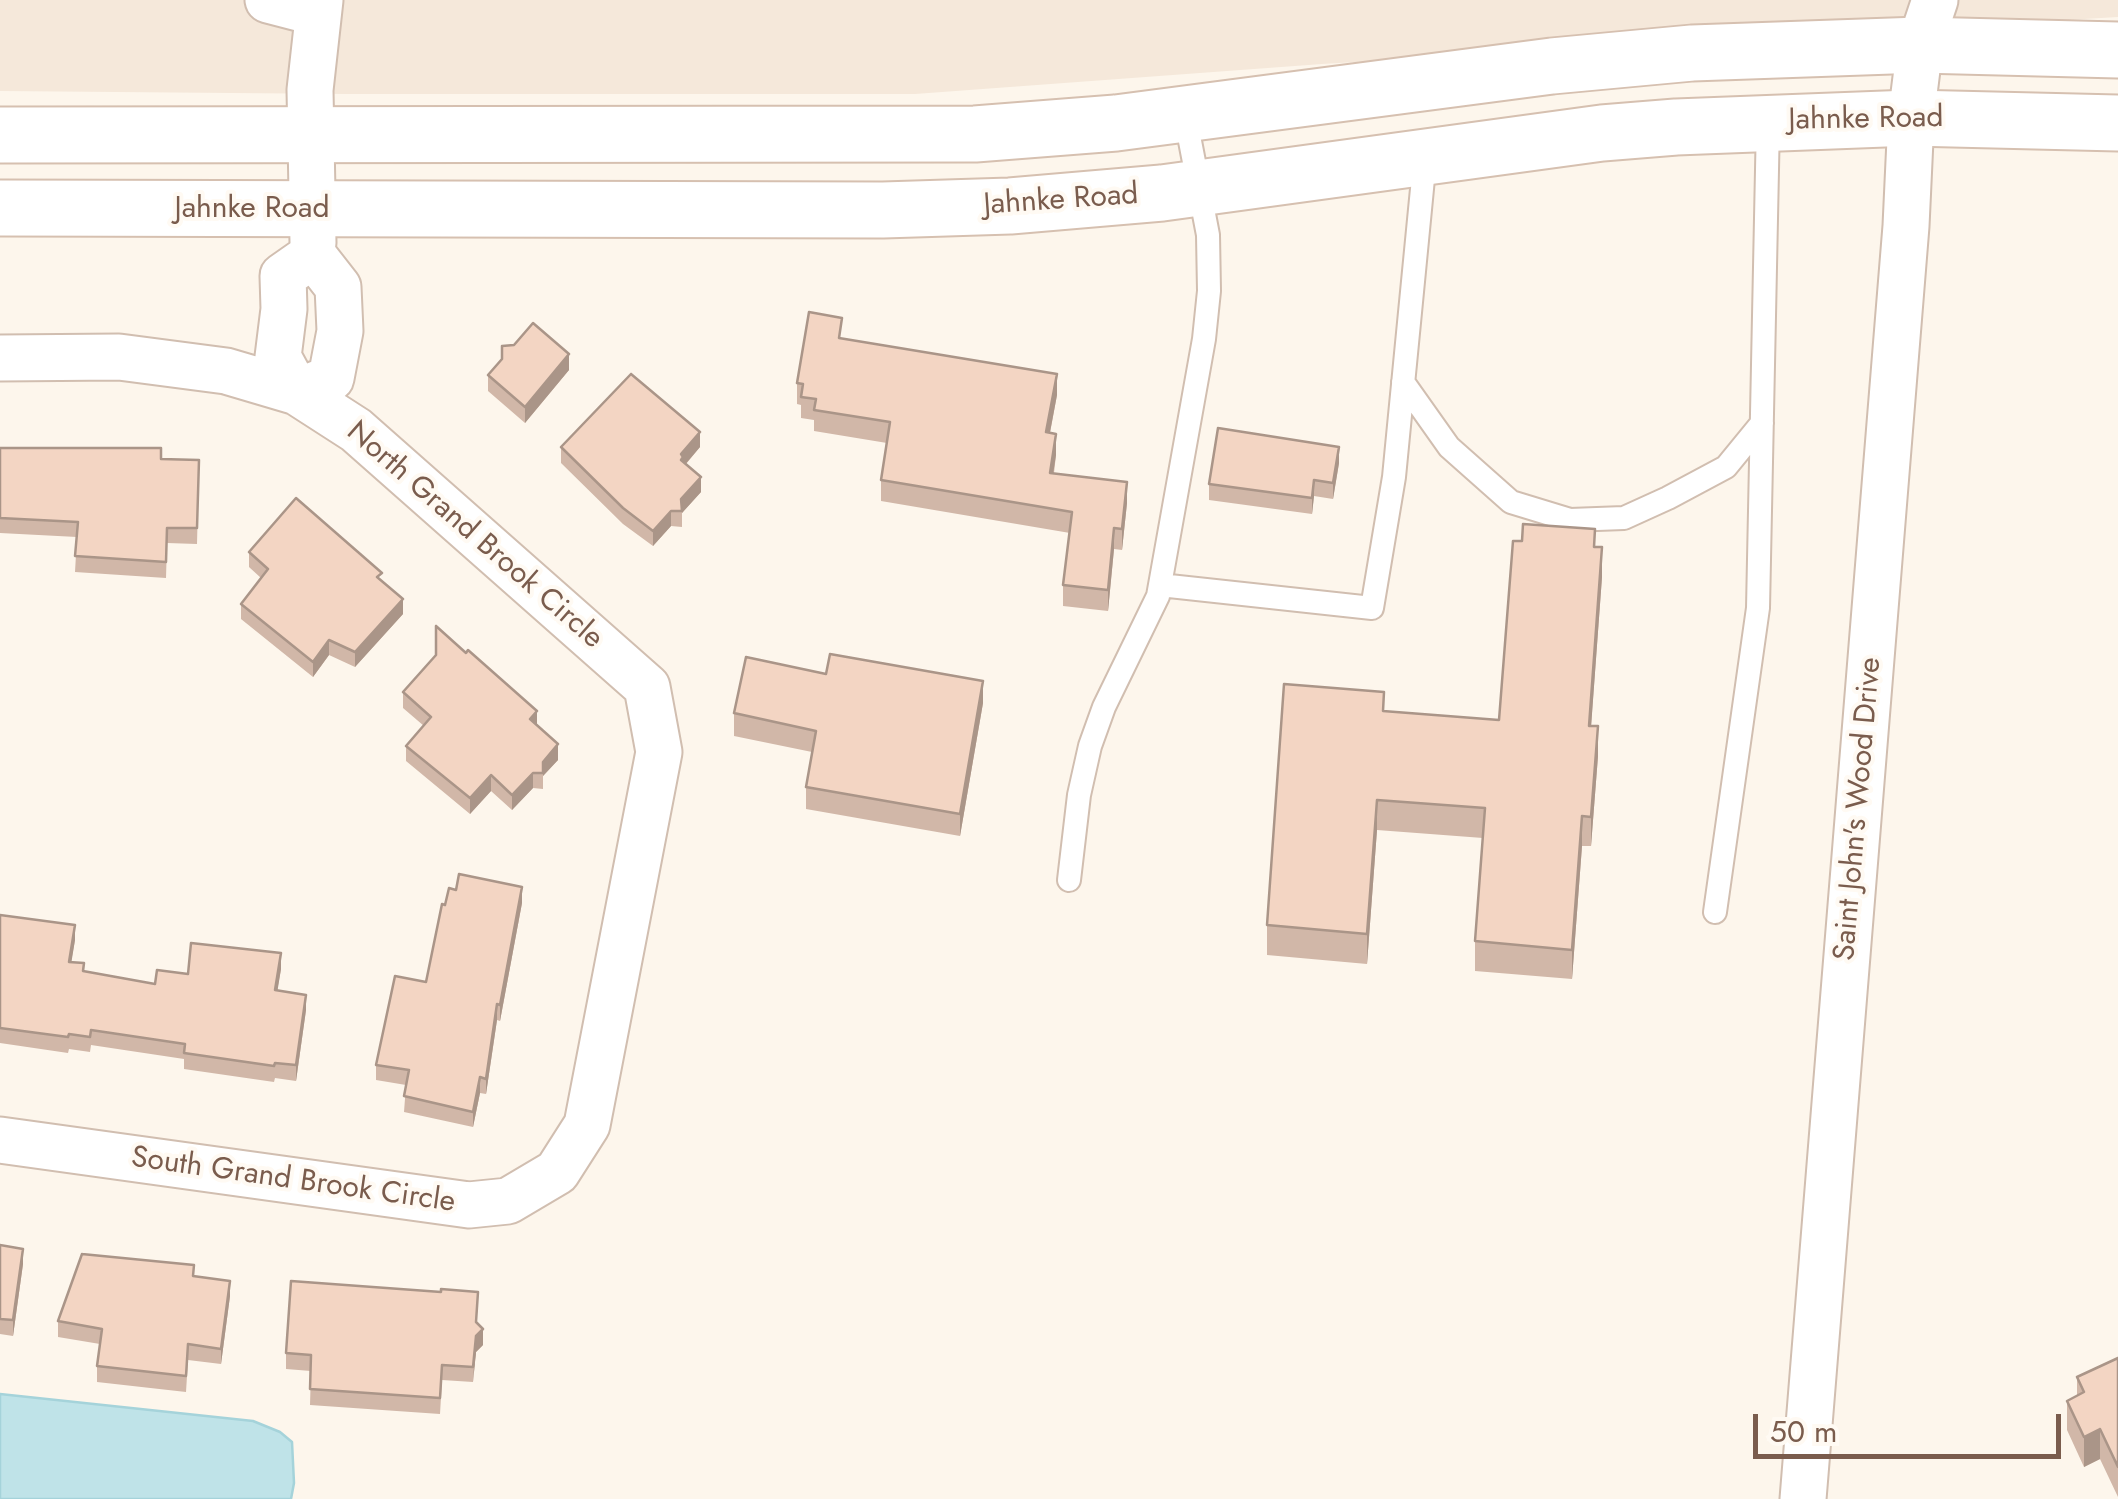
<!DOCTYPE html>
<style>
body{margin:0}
#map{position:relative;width:2118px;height:1499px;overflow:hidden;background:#fdf6ec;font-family:Jost,sans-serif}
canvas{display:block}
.scale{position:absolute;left:1753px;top:1414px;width:308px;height:45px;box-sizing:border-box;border:5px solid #7a5c4d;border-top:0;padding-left:12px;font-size:30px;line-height:35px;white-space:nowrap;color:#7a5c4d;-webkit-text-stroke:8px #fffaf3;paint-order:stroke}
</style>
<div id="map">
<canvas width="2118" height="1499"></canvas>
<div class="scale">50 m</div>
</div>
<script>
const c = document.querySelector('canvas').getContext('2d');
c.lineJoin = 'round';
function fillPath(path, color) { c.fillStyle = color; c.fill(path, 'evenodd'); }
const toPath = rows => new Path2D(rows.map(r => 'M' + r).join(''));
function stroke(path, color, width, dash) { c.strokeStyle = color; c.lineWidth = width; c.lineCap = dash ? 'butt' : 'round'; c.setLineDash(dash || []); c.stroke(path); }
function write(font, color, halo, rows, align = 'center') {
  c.font = font + ' Jost,sans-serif'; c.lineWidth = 8; c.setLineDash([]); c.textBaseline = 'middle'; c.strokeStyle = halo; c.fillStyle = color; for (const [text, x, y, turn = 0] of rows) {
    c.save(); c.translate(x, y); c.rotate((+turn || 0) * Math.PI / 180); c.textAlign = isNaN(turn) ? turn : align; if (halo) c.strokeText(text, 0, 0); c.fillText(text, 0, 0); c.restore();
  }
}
const residential = toPath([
 [0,0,2118,0,2118,17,1322,64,915,94,347,94,0,91]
]);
const water = toPath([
 [0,1394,253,1421,280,1432,292,1442,294,1483,291,1499,0,1499,0,1394]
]);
const service = toPath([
 [1403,382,1449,447,1511,502,1570,520,1624,518,1668,498,1726,467,1762,423],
 [1160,585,1372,608,1394,477,1425,158],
 [1069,880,1079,795,1090,746,1104,707,1158,596,1204,339,1209,291,1208,235,1185,115],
 [1715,912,1758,608,1768,121]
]);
const minor = toPath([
 [268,0,318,13],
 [313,243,310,90,320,0],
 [313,255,338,287,340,331,331,378,297,392,278,357,284,309,283,276,313,255],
 [0,358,119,357,226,371,297,392,356,430,647,687,659,752,587,1125,557,1172,508,1201,469,1205,0,1140],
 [1803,1499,1906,226,1911,118,1920,45,1935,0]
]);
const secondary = toPath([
 [0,135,975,134,1116,123,1552,66,1692,53,1920,45,2118,50],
 [0,208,883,210,1010,206,1162,193,1602,133,1676,127,1911,118,2118,123]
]);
const wall = toPath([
 [842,339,1057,395,1050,433,1056,455,1054,473,1127,503,1122,550,1114,549,1108,611,1063,606,1063,585,1070,533,881,501,881,480,887,443,814,431,814,420,801,418,801,405,797,404,797,383],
 [502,359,569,370,525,423,488,391,488,375],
 [561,447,700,447,686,464,701,492,682,513,682,527,671,526,653,546,623,524,561,463],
 [0,448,161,459,199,460,197,544,167,543,166,578,75,572,77,537,0,533],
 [1339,463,1333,499,1314,496,1312,514,1209,500,1209,484],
 [1522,541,1595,547,1602,577,1591,726,1598,756,1591,846,1582,846,1572,979,1475,971,1475,941,1483,838,1377,830,1367,964,1267,955,1267,925,1384,711,1499,720],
 [249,552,382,581,403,614,355,667,329,655,313,677,241,619,241,604,261,578,249,567],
 [403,692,537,726,558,760,543,776,543,789,533,788,512,810,491,791,470,814,406,761,406,746,424,726,403,708],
 [983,703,960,836,806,809,806,787,812,752,734,736,734,713],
 [522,903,500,1021,497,1020,486,1094,480,1093,473,1127,404,1112,406,1085,376,1080,376,1065,426,982],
 [0,915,75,940,71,962,84,971,155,984,188,974,281,969,277,991,306,1010,296,1081,275,1078,274,1082,184,1069,184,1059,91,1045,90,1052,69,1049,68,1053,0,1043],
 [0,1245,23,1264,13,1336,0,1334],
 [194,1276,230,1296,221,1364,188,1360,186,1392,97,1382,97,1366,100,1344,58,1337,58,1321],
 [441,1292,477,1323,483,1345,476,1352,473,1382,442,1380,440,1414,310,1405,311,1371,286,1369,286,1353],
 [2118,1358,2118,1497,2100,1459,2084,1467,2067,1430,2067,1401,2077,1396,2077,1377]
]);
const shadedWall = toPath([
 [569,354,569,370,525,423,525,407],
 [1057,374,1057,395,1046,453,1046,432],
 [700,432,700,447,683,467,681,475,681,454],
 [1056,434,1056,455,1050,494,1050,473],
 [1339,447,1339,463,1333,499,1333,483],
 [701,477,701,492,682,513,681,499],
 [1314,480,1314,496,1312,514,1312,498],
 [1127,482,1127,503,1122,550,1122,529],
 [671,511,671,526,653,546,653,531],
 [1114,528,1114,549,1108,611,1108,590],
 [1602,547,1602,577,1589,755,1589,726],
 [403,599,403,614,355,667,355,652],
 [329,640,329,655,313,677,313,662],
 [983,681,983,703,960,836,960,814],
 [537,711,537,727,530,719],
 [1598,726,1598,756,1591,846,1591,817],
 [558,744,558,760,543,776,543,762],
 [533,773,533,788,512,810,512,795],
 [491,775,491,791,470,814,470,798],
 [1377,800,1377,830,1367,964,1367,934],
 [1582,816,1582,846,1572,979,1572,950],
 [522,887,522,903,500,1021,500,1005],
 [75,925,75,940,69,977,69,962],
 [281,953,281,969,275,1006,275,990],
 [306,995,306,1010,296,1081,296,1065],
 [497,1004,497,1020,486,1094,486,1079],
 [480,1077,480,1093,473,1127,473,1112],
 [23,1249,23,1264,13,1336,13,1320],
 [230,1281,230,1296,221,1364,221,1349],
 [478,1292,476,1336,483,1329,483,1345,476,1352,473,1382],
 [2100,1429,2100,1459,2084,1467,2084,1437]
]);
const building = toPath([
 [809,312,842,318,839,338,1057,374,1046,432,1056,434,1050,473,1127,482,1122,529,1114,528,1108,590,1063,585,1072,512,881,480,890,422,814,410,816,399,801,397,803,384,797,383,809,312],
 [533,323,569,354,525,407,488,375,502,359,502,346,514,345,533,323],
 [631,374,700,432,681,454,683,457,681,460,701,477,681,499,682,511,671,511,653,531,623,508,561,447,631,374],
 [1218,428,1339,447,1333,483,1314,480,1312,498,1209,484,1218,428],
 [0,448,161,448,161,459,199,460,197,528,167,528,166,562,75,556,78,522,0,518,0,448],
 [296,498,382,573,377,577,403,599,355,652,329,640,313,662,241,604,268,569,249,552,296,498],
 [1523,524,1595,529,1594,547,1602,547,1589,726,1598,726,1591,817,1582,816,1572,950,1475,941,1485,808,1377,800,1367,934,1267,925,1284,684,1384,692,1383,711,1499,720,1513,541,1522,541,1523,524],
 [436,626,466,653,468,650,537,711,530,719,558,744,543,762,543,773,533,773,512,795,491,775,470,798,406,746,431,717,403,692,436,655,436,626],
 [830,654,983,681,960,814,806,787,816,731,734,713,746,657,826,674,830,654],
 [459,874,522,887,500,1005,497,1004,486,1079,480,1077,473,1112,404,1096,409,1070,376,1065,395,976,426,982,442,904,445,905,449,888,456,890,459,874],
 [0,915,75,925,69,962,84,963,83,971,155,984,157,970,188,974,191,943,281,953,275,990,306,995,296,1065,275,1063,274,1066,184,1053,185,1044,91,1030,90,1037,69,1034,68,1037,0,1028,0,915],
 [0,1245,23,1249,13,1320,0,1319,0,1245],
 [82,1254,194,1265,193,1276,230,1281,221,1349,188,1344,186,1376,97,1366,102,1329,58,1321,82,1254],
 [291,1281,441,1292,441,1289,478,1292,476,1322,483,1329,476,1336,473,1367,442,1365,440,1398,310,1389,311,1355,286,1353,291,1281],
 [2118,1358,2118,1467,2100,1429,2084,1437,2067,1401,2084,1392,2077,1377,2118,1358]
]);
const streetNames = [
 ["Jahnke Road",1866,120,-1],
 ["Jahnke Road",1061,201,-4],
 ["Jahnke Road",252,210],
 ["North Grand Brook Circle",474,536,41],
 ["Saint John's Wood Drive",1859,809,-85],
 ["South Grand Brook Circle",293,1181,8]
];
fillPath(residential, '#f5e8da');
fillPath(water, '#bfe3e8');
stroke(water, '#a5d3da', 2.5);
stroke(service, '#d1beb0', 26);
stroke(minor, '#d1beb0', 49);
stroke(secondary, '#d6c0b0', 59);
stroke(service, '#fff', 22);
stroke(minor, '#fff', 45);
stroke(secondary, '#fff', 55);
fillPath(wall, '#d1b7a8');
fillPath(shadedWall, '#aa9588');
fillPath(building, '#f3d5c3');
stroke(building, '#aa9588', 2.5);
write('30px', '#7a5c4d', '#fffaf3', streetNames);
</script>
